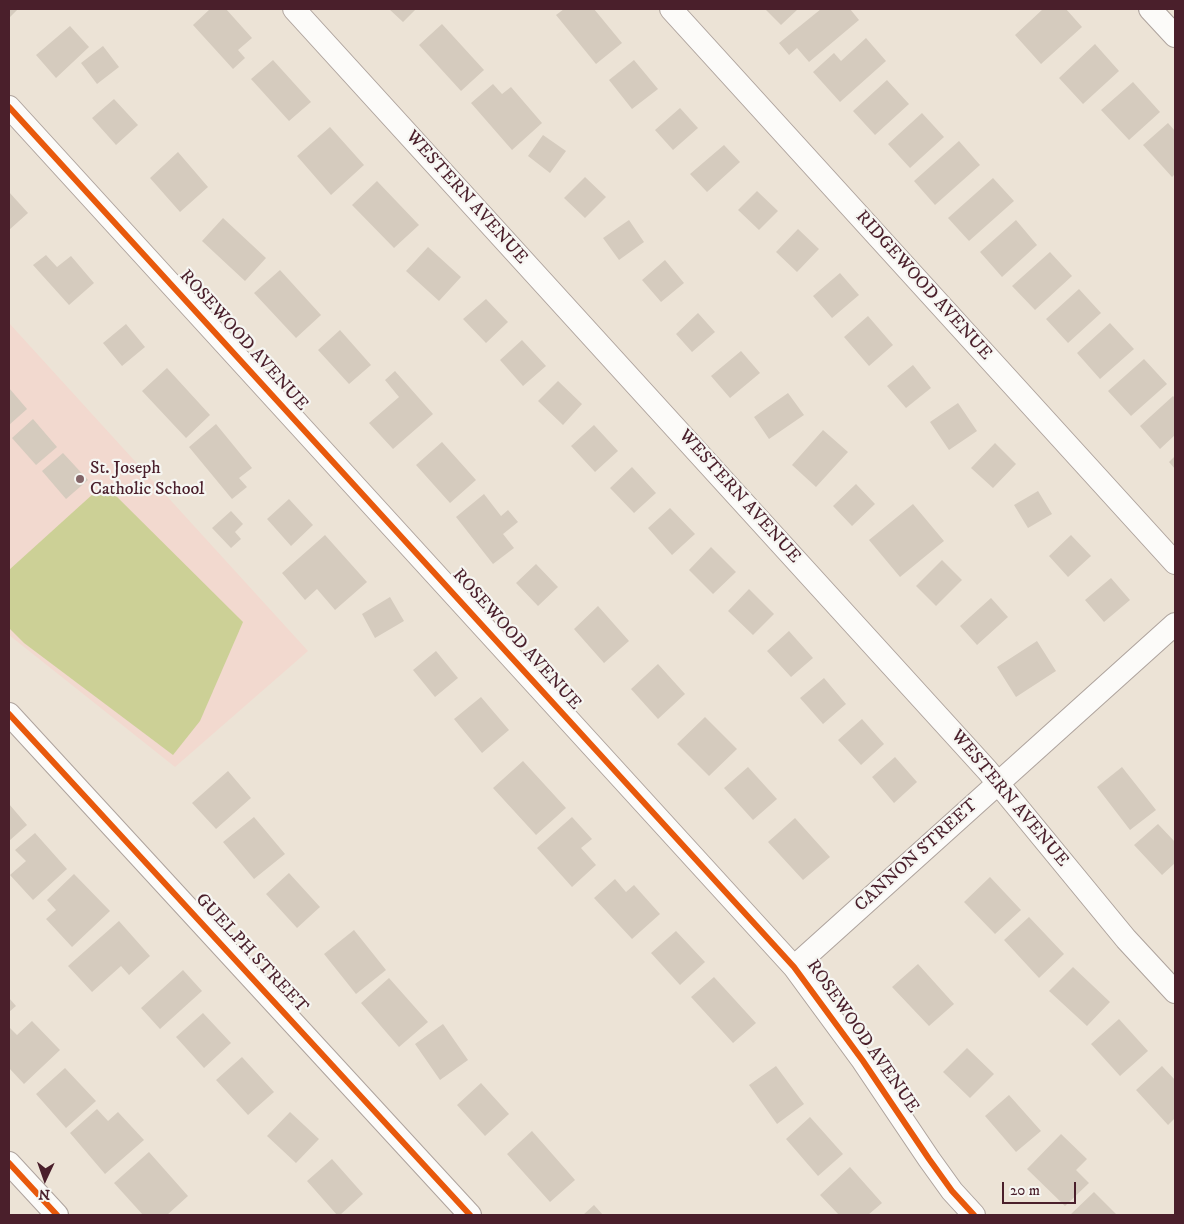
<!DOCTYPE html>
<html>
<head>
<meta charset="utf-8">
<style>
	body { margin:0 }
	#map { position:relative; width:1184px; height:1224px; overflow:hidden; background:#ece3d6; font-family:"IM FELL DW Pica",serif }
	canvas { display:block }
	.frame { position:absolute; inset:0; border:10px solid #4a1f2b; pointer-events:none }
	.north { position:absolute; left:20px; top:1154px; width:50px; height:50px; -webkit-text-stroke:4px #f6f6f2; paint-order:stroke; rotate:183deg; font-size:14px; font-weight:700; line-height:20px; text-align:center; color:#4a1f2b }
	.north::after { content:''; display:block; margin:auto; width:18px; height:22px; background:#4a1f2b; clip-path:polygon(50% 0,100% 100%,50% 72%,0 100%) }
	.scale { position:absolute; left:1002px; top:1182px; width:74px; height:22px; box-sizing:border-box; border:2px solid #4a1f2b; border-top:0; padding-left:6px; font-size:15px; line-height:18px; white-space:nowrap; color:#4a1f2b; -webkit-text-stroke:4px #f6f6f2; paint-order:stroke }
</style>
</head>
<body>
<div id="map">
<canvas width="1184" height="1224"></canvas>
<div class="frame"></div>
<div class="north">N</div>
<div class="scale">20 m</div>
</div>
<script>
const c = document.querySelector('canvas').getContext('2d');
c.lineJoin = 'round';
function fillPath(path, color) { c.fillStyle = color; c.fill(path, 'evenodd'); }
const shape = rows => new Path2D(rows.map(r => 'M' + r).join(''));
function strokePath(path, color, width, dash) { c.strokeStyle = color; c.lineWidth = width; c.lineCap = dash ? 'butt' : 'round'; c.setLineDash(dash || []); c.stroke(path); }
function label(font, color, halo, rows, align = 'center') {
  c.font = font + ' "IM FELL DW Pica",serif'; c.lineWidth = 4.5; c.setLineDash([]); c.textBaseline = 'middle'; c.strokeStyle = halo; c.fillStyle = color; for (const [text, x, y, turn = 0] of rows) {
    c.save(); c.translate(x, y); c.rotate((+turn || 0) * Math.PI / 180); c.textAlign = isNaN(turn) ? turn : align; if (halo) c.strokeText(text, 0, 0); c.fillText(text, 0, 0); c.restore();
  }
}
const built = shape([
	[9,323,308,651,175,767,9,635]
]);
const green = shape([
	[104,484,243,622,200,721,173,755,24,643,9,628,9,570]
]);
const building = shape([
	[9,9,18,9,9,18],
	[210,9,226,9,252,38,238,50,245,58,233,69,193,25],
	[389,9,416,9,403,22],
	[564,9,594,9,622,43,596,64,556,15],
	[765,9,798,9,781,25],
	[821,9,850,9,859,20,809,62,797,48,789,55,779,43],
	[1043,9,1066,9,1082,27,1041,64,1015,35],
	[442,24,484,70,461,91,419,45],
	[70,26,89,47,56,78,36,55],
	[866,38,886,61,840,102,813,72,834,53,841,61],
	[1095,44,1119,71,1083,104,1059,78],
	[103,46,119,67,97,84,81,63],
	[273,60,311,102,289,121,251,79],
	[634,60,658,89,632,109,609,80],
	[887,80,909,104,875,135,853,111],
	[1133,82,1160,112,1129,140,1101,110],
	[493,84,502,94,511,87,542,123,512,150,471,103],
	[114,99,138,125,116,145,92,118],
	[680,108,698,128,673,150,655,130],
	[922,113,944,137,910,168,888,144],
	[1168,123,1175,131,1175,174,1172,177,1143,145],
	[330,127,364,165,331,195,297,156],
	[543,135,566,151,550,173,528,156],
	[959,141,980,165,935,205,914,181],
	[724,145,740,162,707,192,690,174],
	[178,152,208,187,180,212,150,178],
	[585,177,606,197,585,218,564,198],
	[993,178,1014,201,969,241,948,218],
	[377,181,419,225,394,248,352,205],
	[757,191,778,211,759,230,738,210],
	[9,192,28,213,9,230],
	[223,218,266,258,245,281,202,241],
	[629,220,644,242,619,260,603,238],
	[1016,220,1037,245,1002,277,980,252],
	[798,229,819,249,797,272,776,252],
	[428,247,461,277,439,301,406,271],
	[1050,252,1072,276,1035,310,1012,286],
	[46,255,57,267,71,256,94,283,69,305,33,265],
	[665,260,684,283,661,302,642,280],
	[280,270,321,315,296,338,254,293],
	[840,273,859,295,832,318,813,296],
	[1079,289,1101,313,1068,343,1046,319],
	[486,299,508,322,486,343,463,319],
	[698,313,715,332,692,352,676,334],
	[868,316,893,345,869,366,844,337],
	[1110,323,1134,349,1100,379,1077,353],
	[126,324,145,347,122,366,103,343],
	[340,330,371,365,349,384,318,350],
	[522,340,546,366,523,386,500,360],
	[741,351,760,373,730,398,711,376],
	[1144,359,1167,384,1131,416,1108,391],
	[913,365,931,388,906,408,887,386],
	[167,368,210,415,186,438,142,391],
	[395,371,433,414,393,449,369,423,399,397,385,380],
	[558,381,582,404,563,425,538,401],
	[9,388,27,409,9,425],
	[788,393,804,415,769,439,754,417],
	[1173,396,1175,398,1175,435,1160,449,1140,426],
	[958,403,977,431,949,450,930,422],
	[33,419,57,447,36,465,12,438],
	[216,424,252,468,239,478,247,487,232,499,189,447],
	[594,425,618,451,595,472,571,446],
	[823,430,848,452,816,487,792,465],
	[442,442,476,480,450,503,416,465],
	[995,443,1016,464,993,488,971,468],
	[63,453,88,480,66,499,42,471],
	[1175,456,1175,469,1169,462],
	[632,467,656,493,634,513,610,488],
	[856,484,875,504,852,526,833,506],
	[1038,491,1052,514,1028,528,1014,505],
	[484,494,501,516,508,510,518,522,503,534,514,548,493,564,456,517],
	[289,499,313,525,291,546,267,519],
	[913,504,944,541,900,577,869,540],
	[670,508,695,534,672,555,648,528],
	[231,511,243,524,235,532,241,539,231,548,212,528],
	[325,535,367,582,335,610,317,589,305,600,282,573],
	[1071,535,1091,556,1068,577,1049,556],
	[711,547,736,572,713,594,689,570],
	[942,560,962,580,936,606,916,586],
	[536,564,558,587,538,606,516,583],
	[1111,578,1130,600,1104,622,1085,600],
	[749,589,774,614,753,635,728,611],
	[390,597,404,621,375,638,362,614],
	[991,598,1008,617,977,645,960,626],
	[598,606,629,641,604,663,574,629],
	[789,631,813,658,791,677,767,651],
	[1037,641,1056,671,1016,697,997,667],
	[436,651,458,678,435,697,413,670],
	[658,664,685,694,658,719,631,689],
	[824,678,846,704,823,724,800,698],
	[481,697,509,730,482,753,454,719],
	[705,717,737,749,709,776,677,744],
	[862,719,884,744,861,765,838,740],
	[895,757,917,782,894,803,872,777],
	[523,761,566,808,536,835,493,788],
	[748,767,777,799,753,820,724,788],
	[1122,767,1156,810,1130,830,1097,787],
	[228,771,251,798,216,829,192,803],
	[9,804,27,825,9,841],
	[254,817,285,854,254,879,223,842],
	[572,817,592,839,581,848,596,865,572,887,537,848],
	[795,818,830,857,803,880,768,842],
	[1158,824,1175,842,1175,863,1162,875,1134,845],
	[35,833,67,869,33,900,10,875,26,861,15,850],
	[289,873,320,907,297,928,266,894],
	[74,874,110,911,72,947,46,919,56,910,47,900],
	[990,877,1021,910,995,934,964,902],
	[615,879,626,892,634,885,660,914,632,939,594,898],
	[1029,917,1064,954,1039,978,1004,940],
	[119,921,150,956,129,975,121,966,92,992,68,966],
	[354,930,386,970,356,994,324,954],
	[676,931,705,962,680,985,651,953],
	[918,964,954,1004,929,1026,892,987],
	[1073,967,1110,1002,1087,1026,1049,991],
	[183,970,202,991,160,1029,141,1008],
	[714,977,756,1023,733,1043,691,997],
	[389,978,428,1022,399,1047,361,1003],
	[9,998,16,1006,9,1012],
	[203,1013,231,1043,204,1068,176,1037],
	[1119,1019,1148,1051,1120,1076,1091,1044],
	[32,1021,60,1050,24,1084,9,1068,9,1029,10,1028,17,1035],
	[443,1024,468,1060,440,1080,415,1044],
	[967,1048,994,1074,970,1098,943,1072],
	[242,1057,274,1092,248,1115,216,1080],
	[776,1066,804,1104,777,1124,749,1085],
	[1162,1066,1175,1080,1175,1118,1168,1125,1136,1090],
	[65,1068,96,1101,66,1128,36,1094],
	[481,1083,509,1114,485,1136,457,1105],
	[1009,1095,1041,1131,1016,1152,985,1116],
	[97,1109,108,1121,118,1112,144,1140,105,1174,70,1133],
	[290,1112,319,1139,296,1163,267,1136],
	[810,1117,843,1154,818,1176,786,1139],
	[532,1131,575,1180,550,1202,507,1154],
	[1061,1134,1087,1159,1076,1170,1089,1183,1065,1206,1027,1169],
	[149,1152,188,1196,167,1215,143,1215,114,1183],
	[332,1159,363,1194,340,1215,337,1215,307,1181],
	[850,1167,882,1203,868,1215,839,1215,820,1195],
	[1094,1192,1117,1215,1071,1214],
	[594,1205,603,1215,583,1215]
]);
const street = shape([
	[294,9,987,770,1126,939,1175,992],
	[671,9,1175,563],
	[1150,9,1175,36],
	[9,107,794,967,863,1061,929,1159,952,1191,974,1215],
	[9,714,470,1215],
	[794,967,1175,624],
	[9,1163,57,1215]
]);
const cycleway = shape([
	[9,107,794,967,863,1061,929,1159,952,1191,974,1215],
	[9,714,470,1215],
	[9,1163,57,1215]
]);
const markers = [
	[80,479,5,"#836467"]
];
const streetNames = [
	["WESTERN AVENUE",466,198,48],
	["RIDGEWOOD AVENUE",923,286,48],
	["ROSEWOOD AVENUE",243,341,48],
	["WESTERN AVENUE",739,497,48],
	["ROSEWOOD AVENUE",516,640,48],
	["WESTERN AVENUE",1009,799,50],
	["CANNON STREET",917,856,-42],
	["GUELPH STREET",251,954,47],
	["ROSEWOOD AVENUE",862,1037,55]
];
const poiNames = [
	["St. Joseph",90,469],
	["Catholic School",90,490]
];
fillPath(built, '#f2d9cf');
fillPath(green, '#ccd096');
fillPath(building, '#d5cbbe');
strokePath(street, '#aea39d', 24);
strokePath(street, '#fcfbf9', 22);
strokePath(cycleway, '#e8590c', 6);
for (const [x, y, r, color] of markers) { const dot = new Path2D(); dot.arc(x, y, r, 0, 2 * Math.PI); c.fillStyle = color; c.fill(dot); strokePath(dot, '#f6f6f2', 2); }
label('18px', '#4a1f2b', '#f6f6f2', streetNames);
label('18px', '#4a1f2b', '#f6f6f2', poiNames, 'left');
</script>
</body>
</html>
